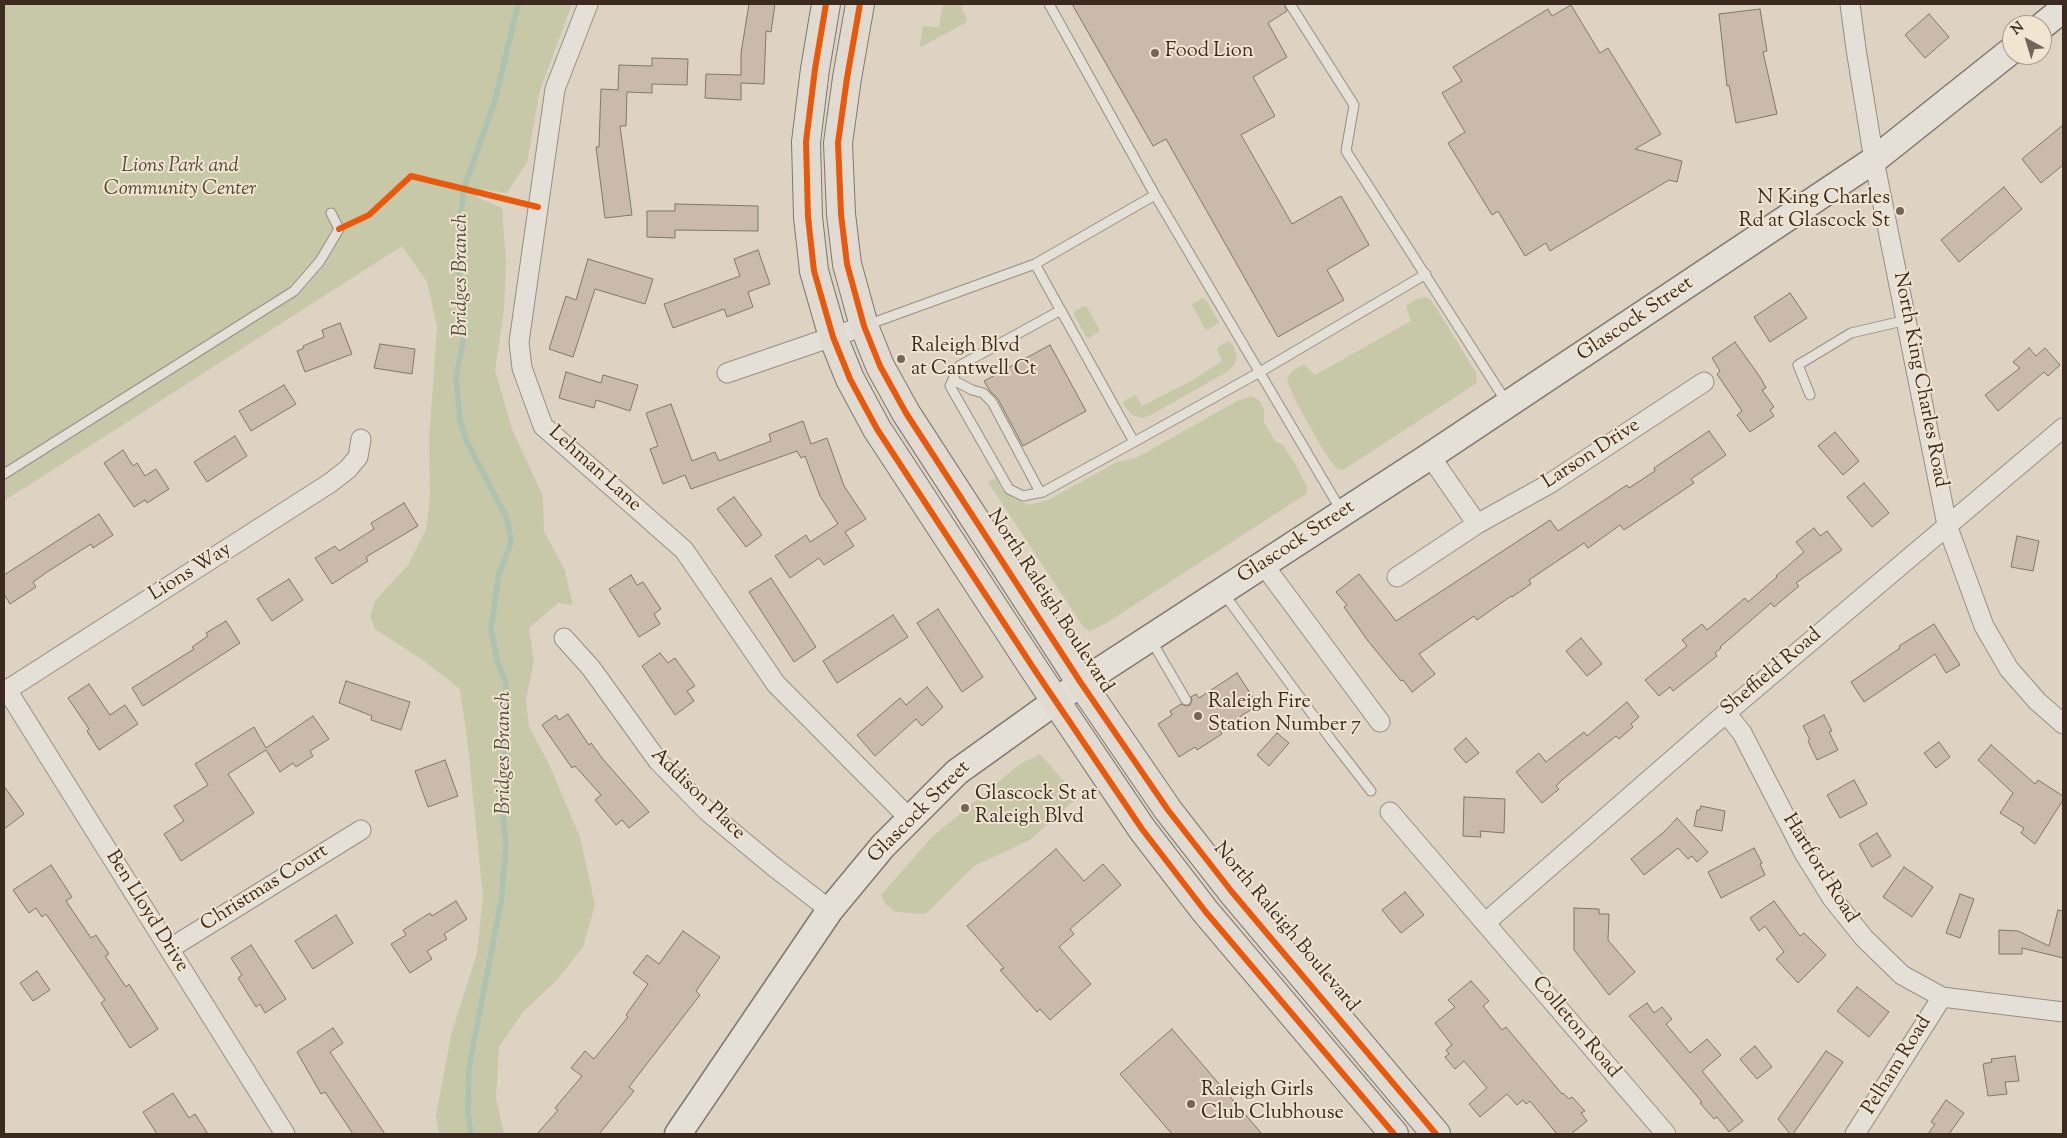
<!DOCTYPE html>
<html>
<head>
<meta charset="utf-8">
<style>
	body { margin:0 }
	#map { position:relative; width:2067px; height:1138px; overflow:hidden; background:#ded3c2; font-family:"Sorts Mill Goudy",serif }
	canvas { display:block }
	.frame { position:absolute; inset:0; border:5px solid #3a2a20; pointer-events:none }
	.north { position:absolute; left:2002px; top:15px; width:50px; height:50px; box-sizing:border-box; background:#f1e4d0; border:1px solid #a89a8a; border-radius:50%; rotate:321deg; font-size:14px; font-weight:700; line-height:20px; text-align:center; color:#3a2a20 }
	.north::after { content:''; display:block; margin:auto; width:18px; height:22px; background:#736559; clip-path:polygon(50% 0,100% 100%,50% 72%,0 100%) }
</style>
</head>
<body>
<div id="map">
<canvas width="2067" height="1138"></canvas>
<div class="frame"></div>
<div class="north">N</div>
</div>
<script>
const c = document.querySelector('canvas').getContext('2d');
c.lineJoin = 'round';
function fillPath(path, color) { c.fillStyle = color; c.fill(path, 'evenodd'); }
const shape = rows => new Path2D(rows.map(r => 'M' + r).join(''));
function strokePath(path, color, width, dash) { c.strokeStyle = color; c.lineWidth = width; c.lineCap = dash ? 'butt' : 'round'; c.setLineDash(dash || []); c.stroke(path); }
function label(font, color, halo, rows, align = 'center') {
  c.font = font + ' "Sorts Mill Goudy",serif'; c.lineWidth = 4; c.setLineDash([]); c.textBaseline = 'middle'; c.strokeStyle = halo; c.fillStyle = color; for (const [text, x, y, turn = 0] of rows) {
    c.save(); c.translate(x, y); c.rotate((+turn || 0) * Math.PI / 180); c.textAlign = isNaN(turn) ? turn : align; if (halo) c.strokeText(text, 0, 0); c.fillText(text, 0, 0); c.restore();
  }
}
const green = shape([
	[4,4,572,4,540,90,527,162,507,193,485,190,476,197,502,208,506,262,504,311,495,370,512,429,543,496,544,531,565,571,573,605,558,603,529,628,534,661,526,700,529,727,548,762,580,837,595,905,583,947,557,980,523,1012,499,1047,496,1098,504,1134,439,1134,436,1116,451,1035,477,953,483,897,468,746,460,689,424,661,375,629,370,616,375,601,408,565,426,529,430,497,429,440,437,327,427,282,402,246,4,501],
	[943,4,966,4,961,7,967,19,965,23,921,47,920,45,923,26,939,27],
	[1425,297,1431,300,1439,312,1476,373,1477,383,1343,470,1336,468,1323,450,1296,402,1287,381,1291,372,1304,364,1315,375,1411,321,1406,306,1414,300],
	[1203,298,1206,300,1219,322,1208,330,1206,330,1192,305,1193,303],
	[1084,306,1087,307,1100,331,1089,338,1087,338,1074,315,1075,311],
	[1228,341,1233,345,1237,357,1234,365,1227,372,1149,416,1142,418,1132,415,1126,408,1123,402,1127,399,1136,395,1142,406,1193,380,1222,361,1217,350,1219,346],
	[1251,396,1259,400,1264,409,1264,422,1275,441,1283,445,1294,462,1307,487,1306,494,1105,624,1090,631,1084,628,988,482,996,478,1002,490,1015,499,1029,505,1048,500,1117,462,1136,458,1237,401],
	[1040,754,1078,797,1030,840,974,866,926,914,896,912,885,904,881,895,932,837,1020,764]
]);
const stream = shape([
	[471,1134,468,1112,469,1067,501,902,506,845,502,804,506,682,497,661,491,628,499,573,510,546,511,539,506,516,467,442,460,421,456,376,465,333,458,267,463,191,495,101,518,4]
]);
const building = shape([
	[749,4,775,4,771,32,766,31,764,84,741,83,741,100,705,98,706,74,741,75,741,53,749,4],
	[1072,4,1284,4,1287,11,1268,23,1287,57,1253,77,1275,116,1241,135,1292,224,1341,196,1369,245,1327,270,1344,300,1278,337,1166,139,1153,146,1072,4],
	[1571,5,1600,53,1608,48,1661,134,1635,149,1682,161,1677,182,1669,180,1550,251,1546,243,1525,256,1498,211,1492,215,1448,143,1465,132,1442,93,1462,81,1453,67,1548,9,1552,16,1571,5],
	[1760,9,1767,51,1763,52,1777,114,1736,123,1729,85,1727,86,1719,14,1760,9],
	[1929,14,1949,37,1925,58,1905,35,1929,14],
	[652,58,688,59,687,85,652,84,652,93,627,92,626,126,620,126,632,215,605,218,596,147,599,147,601,89,618,90,619,65,652,66,652,58],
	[2063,125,2063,165,2041,183,2022,159,2063,125],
	[2004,187,2022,209,1959,262,1941,240,2004,187],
	[675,204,758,206,758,231,675,230,675,238,647,237,647,211,675,211,675,204],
	[758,250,770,284,748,292,753,307,727,317,724,309,673,328,664,304,740,276,734,259,758,250],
	[588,259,653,279,645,304,595,289,573,357,549,349,566,296,576,300,588,259],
	[1790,293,1807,318,1770,342,1754,317,1790,293],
	[340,323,352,354,305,372,297,351,304,348,303,346,324,337,322,330,340,323],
	[1735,342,1760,377,1766,388,1762,390,1774,407,1770,410,1774,416,1750,432,1737,415,1742,411,1717,374,1720,371,1712,358,1735,342],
	[380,344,415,349,412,374,374,368,380,344],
	[1050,345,1086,411,1023,446,998,399,990,391,984,381,1050,345],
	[2029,348,2036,356,2045,348,2060,365,2048,376,2044,372,1998,411,1985,395,2020,368,2013,362,2029,348],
	[566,372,601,383,603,375,638,385,630,411,596,400,594,408,559,398,566,372],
	[284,385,296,404,251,431,239,411,284,385],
	[671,404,692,461,715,452,719,461,771,441,769,434,803,421,811,444,827,438,844,486,866,519,845,532,854,546,824,565,819,558,790,578,775,556,806,535,810,542,838,524,820,496,805,456,801,458,797,451,691,489,685,475,663,484,650,449,658,446,646,413,671,404],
	[1709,431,1726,455,1691,479,1694,483,1624,530,1620,525,1588,548,1584,543,1529,580,1531,584,1512,597,1511,596,1477,620,1474,616,1419,654,1435,674,1412,692,1403,680,1401,681,1368,641,1344,607,1347,605,1336,592,1359,574,1396,621,1550,520,1558,531,1627,485,1629,488,1655,471,1654,468,1709,431],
	[1835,432,1859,461,1843,475,1818,446,1835,432],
	[235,436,247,456,207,482,194,462,235,436],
	[123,450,133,466,137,463,145,476,156,469,169,489,147,503,145,500,134,507,104,463,123,450],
	[1864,483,1889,513,1872,527,1847,497,1864,483],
	[734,497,762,535,746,547,717,509,734,497],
	[404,503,418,526,366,557,368,561,332,584,315,558,335,546,339,551,374,529,371,523,404,503],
	[99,514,113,535,93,548,91,544,47,572,33,582,36,587,10,604,4,594,4,575,99,514],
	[1814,528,1820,536,1827,531,1842,550,1796,583,1799,586,1774,607,1771,603,1720,647,1721,648,1715,653,1717,656,1673,691,1670,687,1659,696,1645,680,1687,646,1682,640,1702,624,1707,630,1745,598,1748,602,1777,577,1776,576,1804,552,1796,542,1814,528],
	[2017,536,2039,541,2033,571,2011,567,2017,536],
	[631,575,637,585,643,582,661,609,654,614,660,624,639,637,609,589,631,575],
	[771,578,816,647,794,662,749,592,771,578],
	[289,579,303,600,272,621,257,599,289,579],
	[938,609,983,677,962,692,917,623,938,609],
	[893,615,908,637,837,683,823,661,893,615],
	[226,621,240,643,143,706,132,688,194,649,192,647,208,636,206,633,226,621],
	[1934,624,1960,665,1946,673,1935,654,1864,702,1851,682,1900,648,1899,646,1934,624],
	[1581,638,1602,664,1587,676,1566,651,1581,638],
	[660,653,668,663,675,658,695,686,687,691,694,701,675,715,642,666,660,653],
	[1237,673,1258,705,1220,730,1222,734,1197,750,1195,747,1179,757,1158,724,1172,715,1170,711,1181,704,1186,706,1190,705,1192,700,1191,697,1196,694,1199,698,1237,673],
	[346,681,410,702,401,730,371,720,372,716,339,703,346,681],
	[89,684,110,715,125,705,138,724,99,750,87,731,89,729,68,698,89,684],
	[927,687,943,707,922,726,916,719,875,756,857,735,900,698,906,705,927,687],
	[1627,702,1639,717,1631,724,1633,727,1619,739,1616,736,1562,780,1556,786,1559,789,1542,803,1516,772,1539,753,1546,762,1584,732,1587,736,1627,702],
	[568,714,589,745,591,743,602,758,649,812,629,828,622,820,616,825,595,800,601,795,575,766,572,768,542,725,556,715,559,720,568,714],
	[1824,715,1832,731,1829,732,1838,750,1817,760,1808,741,1810,740,1803,726,1824,715],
	[313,716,329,739,310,751,313,756,296,767,293,763,280,772,266,750,228,774,254,813,181,861,164,834,184,821,174,806,208,785,195,764,254,727,266,748,313,716],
	[1277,733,1289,743,1269,766,1257,755,1277,733],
	[1466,738,1479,753,1466,763,1454,749,1466,738],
	[1939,742,1950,757,1936,768,1924,753,1939,742],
	[1991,745,2035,784,2038,780,2063,796,2063,800,2035,844,2021,833,2024,828,2000,813,2013,793,1978,760,1991,745],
	[445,760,458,796,428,807,415,771,445,760],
	[1854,780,1867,804,1840,818,1827,795,1854,780],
	[4,786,24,814,4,829,4,786],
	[1464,797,1505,799,1504,833,1480,831,1481,837,1463,836,1464,797],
	[1701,806,1725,811,1722,831,1694,826,1697,810,1700,810,1701,806],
	[1677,818,1708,852,1697,862,1692,856,1688,859,1678,848,1644,875,1631,859,1665,831,1677,818],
	[1877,833,1891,856,1872,867,1859,844,1877,833],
	[1754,848,1762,863,1760,864,1765,875,1721,898,1708,872,1754,848],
	[1056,849,1084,881,1103,864,1121,885,1070,929,1074,934,1059,947,1091,984,1050,1020,1040,1009,1037,1012,1000,970,1004,968,967,926,1056,849],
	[51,865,72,897,66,901,91,938,96,935,109,954,105,956,126,987,129,984,158,1029,130,1048,101,1003,105,1000,46,914,42,917,36,908,29,913,13,890,51,865],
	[1904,867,1933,887,1912,917,1883,897,1904,867],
	[1405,892,1424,915,1401,933,1382,910,1405,892],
	[1960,894,1974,899,1960,938,1946,933,1960,894],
	[456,901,467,919,444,934,447,939,427,951,432,959,410,973,391,944,406,935,403,930,430,913,432,916,456,901],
	[1774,901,1800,936,1804,933,1826,955,1798,983,1776,959,1784,952,1765,926,1759,931,1750,918,1774,901],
	[1574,908,1599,909,1599,914,1609,914,1608,940,1635,972,1609,995,1574,950,1574,908],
	[2058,910,2063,911,2063,958,2022,948,2022,954,1999,954,1999,930,2018,931,2049,946,2058,910],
	[336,915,353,943,313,969,295,941,336,915],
	[683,931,720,957,696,991,700,995,629,1087,634,1091,599,1134,537,1134,558,1110,555,1108,582,1076,571,1068,585,1051,594,1059,628,1017,626,1015,648,984,633,973,647,955,659,964,683,931],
	[251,945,286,999,265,1013,260,1004,256,1007,238,978,242,975,231,958,251,945],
	[37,971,50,990,33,1001,20,983,37,971],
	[1471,981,1489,1001,1483,1006,1502,1030,1506,1027,1562,1094,1563,1093,1569,1099,1572,1097,1585,1111,1581,1113,1587,1121,1571,1134,1557,1134,1530,1101,1526,1104,1523,1100,1517,1105,1507,1094,1480,1117,1469,1104,1487,1088,1464,1061,1455,1069,1445,1057,1449,1054,1446,1050,1452,1045,1435,1023,1455,1007,1448,1000,1471,981],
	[1857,987,1889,1012,1869,1037,1837,1011,1857,987],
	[1647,1003,1654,1013,1662,1007,1672,1019,1666,1024,1690,1053,1707,1039,1721,1055,1702,1071,1743,1121,1729,1132,1717,1117,1714,1119,1700,1103,1702,1102,1629,1016,1647,1003],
	[333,1028,343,1043,330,1052,385,1134,353,1134,325,1092,321,1094,297,1052,333,1028],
	[1172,1029,1262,1134,1172,1134,1120,1074,1172,1029],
	[1755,1046,1772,1067,1757,1079,1740,1059,1755,1046],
	[1826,1051,1843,1062,1793,1134,1790,1134,1778,1119,1826,1051],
	[2015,1056,2019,1081,2005,1082,2007,1094,1988,1096,1983,1064,1992,1062,1991,1059,2015,1056],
	[173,1093,189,1118,195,1114,208,1134,157,1134,143,1112,173,1093],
	[1946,1100,1964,1113,1949,1134,1928,1134,1935,1124,1931,1122,1946,1100]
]);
const lane = shape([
	[1049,4,1155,195],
	[1290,4,1354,105,1346,151,1507,403],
	[1035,264,1134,442,1260,372,1426,274],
	[1061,310,959,366,950,386,1009,489,1023,496,1043,492,1134,442],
	[867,325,1035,264,1155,195,1342,512],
	[953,380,972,390,983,393,992,402,1040,492],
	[1810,395,1798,365,1851,333,1907,320],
	[4,474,294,291,320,261,339,229,331,213],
	[1224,594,1332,741,1371,791],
	[1151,640,1186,700]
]);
const street = shape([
	[588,4,555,89,519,342,522,368,543,426,684,550,776,684,909,818],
	[1850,4,1856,49,1874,160,1947,525,1984,626,2009,669,2037,701,2063,724],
	[727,373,864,326],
	[1430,456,1477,524,1549,484,1704,382],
	[1263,564,1380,722],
	[1397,577,1477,524],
	[564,638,591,668,658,761,708,812,773,866,830,910],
	[7,690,285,1134],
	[4,692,330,483,348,469,358,457,361,439],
	[1726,713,1742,733,1804,853,1832,898,1864,938,1902,975,1942,997,2063,1012],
	[1390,812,1666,1134],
	[1485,923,1726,713,2063,428],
	[169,949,361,830],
	[1855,1134,1942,997]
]);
const secondary = shape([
	[2042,26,2063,9],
	[678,1134,830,910,883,846,957,772,1081,683,1430,456,1874,160,2012,50]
]);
const primary = shape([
	[826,4,815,69,806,142,808,217,814,271,833,337,850,379,877,429,945,533,1036,672,1142,829,1205,911,1394,1134],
	[860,4,847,78,838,143,841,214,847,264,864,326,880,366,906,413,1081,683,1168,810,1232,892,1436,1134]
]);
const cycleway = shape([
	[826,4,815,69,806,142,808,217,814,271,833,337,850,379,877,429,945,533,1036,672,1142,829,1205,911,1394,1134],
	[860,4,847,78,838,143,841,214,847,264,864,326,880,366,906,413,1081,683,1168,810,1232,892,1436,1134],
	[339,229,369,215,411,176,538,207]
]);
const markers = [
	[1155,53,5,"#736559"],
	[1900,211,5,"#736559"],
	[901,359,5,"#736559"],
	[1198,716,5,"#736559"],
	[965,808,5,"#736559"],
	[1191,1104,5,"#736559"]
];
const poiNames = [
	["Food Lion",1165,53],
	["N King Charles",1890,200,"right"],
	["Rd at Glascock St",1890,223,"right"],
	["Raleigh Blvd",911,348],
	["at Cantwell Ct",911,371],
	["Raleigh Fire",1208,704],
	["Station Number 7",1208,727],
	["Glascock St at",975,796],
	["Raleigh Blvd",975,819],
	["Raleigh Girls",1201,1092],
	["Club Clubhouse",1201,1115]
];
const parkNames = [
	["Lions Park and",180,168],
	["Community Center",180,191]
];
const streetNames = [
	["Glascock Street",1636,320,-34],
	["North King Charles Road",1919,380,79],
	["Larson Drive",1592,455,-33],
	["Lehman Lane",594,470,42],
	["Glascock Street",1297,543,-33],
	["Lions Way",191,573,-32],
	["North Raleigh Boulevard",1049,602,57],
	["Sheffield Road",1772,673,-40],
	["Addison Place",697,795,44],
	["Glascock Street",920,813,-45],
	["Hartford Road",1819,869,58],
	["Christmas Court",265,889,-32],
	["Ben Lloyd Drive",146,912,58],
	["North Raleigh Boulevard",1285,928,50],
	["Colleton Road",1575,1028,50],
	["Pelham Road",1898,1066,-58]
];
const waterNames = [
	["Bridges Branch",462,275,-90],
	["Bridges Branch",505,753,-90]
];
fillPath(green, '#c6c8a8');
strokePath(stream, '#aec2b0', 5.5);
fillPath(building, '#c9baab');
strokePath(building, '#7f776d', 1);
strokePath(lane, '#968e83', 11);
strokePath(street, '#968e83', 21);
strokePath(secondary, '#7f776d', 29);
strokePath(primary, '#7f776d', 30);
strokePath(lane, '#e5e0d7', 9);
strokePath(street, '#e5e0d7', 19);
strokePath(secondary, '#e5e0d7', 26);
strokePath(primary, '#e1dad0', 28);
strokePath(cycleway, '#e8590c', 6);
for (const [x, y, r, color] of markers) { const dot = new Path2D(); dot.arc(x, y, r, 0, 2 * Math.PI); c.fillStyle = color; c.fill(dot); strokePath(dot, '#f1e4d0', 2); }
label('20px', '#3a2a20', '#f1e4d0', poiNames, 'left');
label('italic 20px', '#524837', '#f1e4d0', parkNames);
label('20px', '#3a2a20', '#f1e4d0', streetNames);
label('italic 21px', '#524e42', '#f1e4d0', waterNames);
</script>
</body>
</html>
